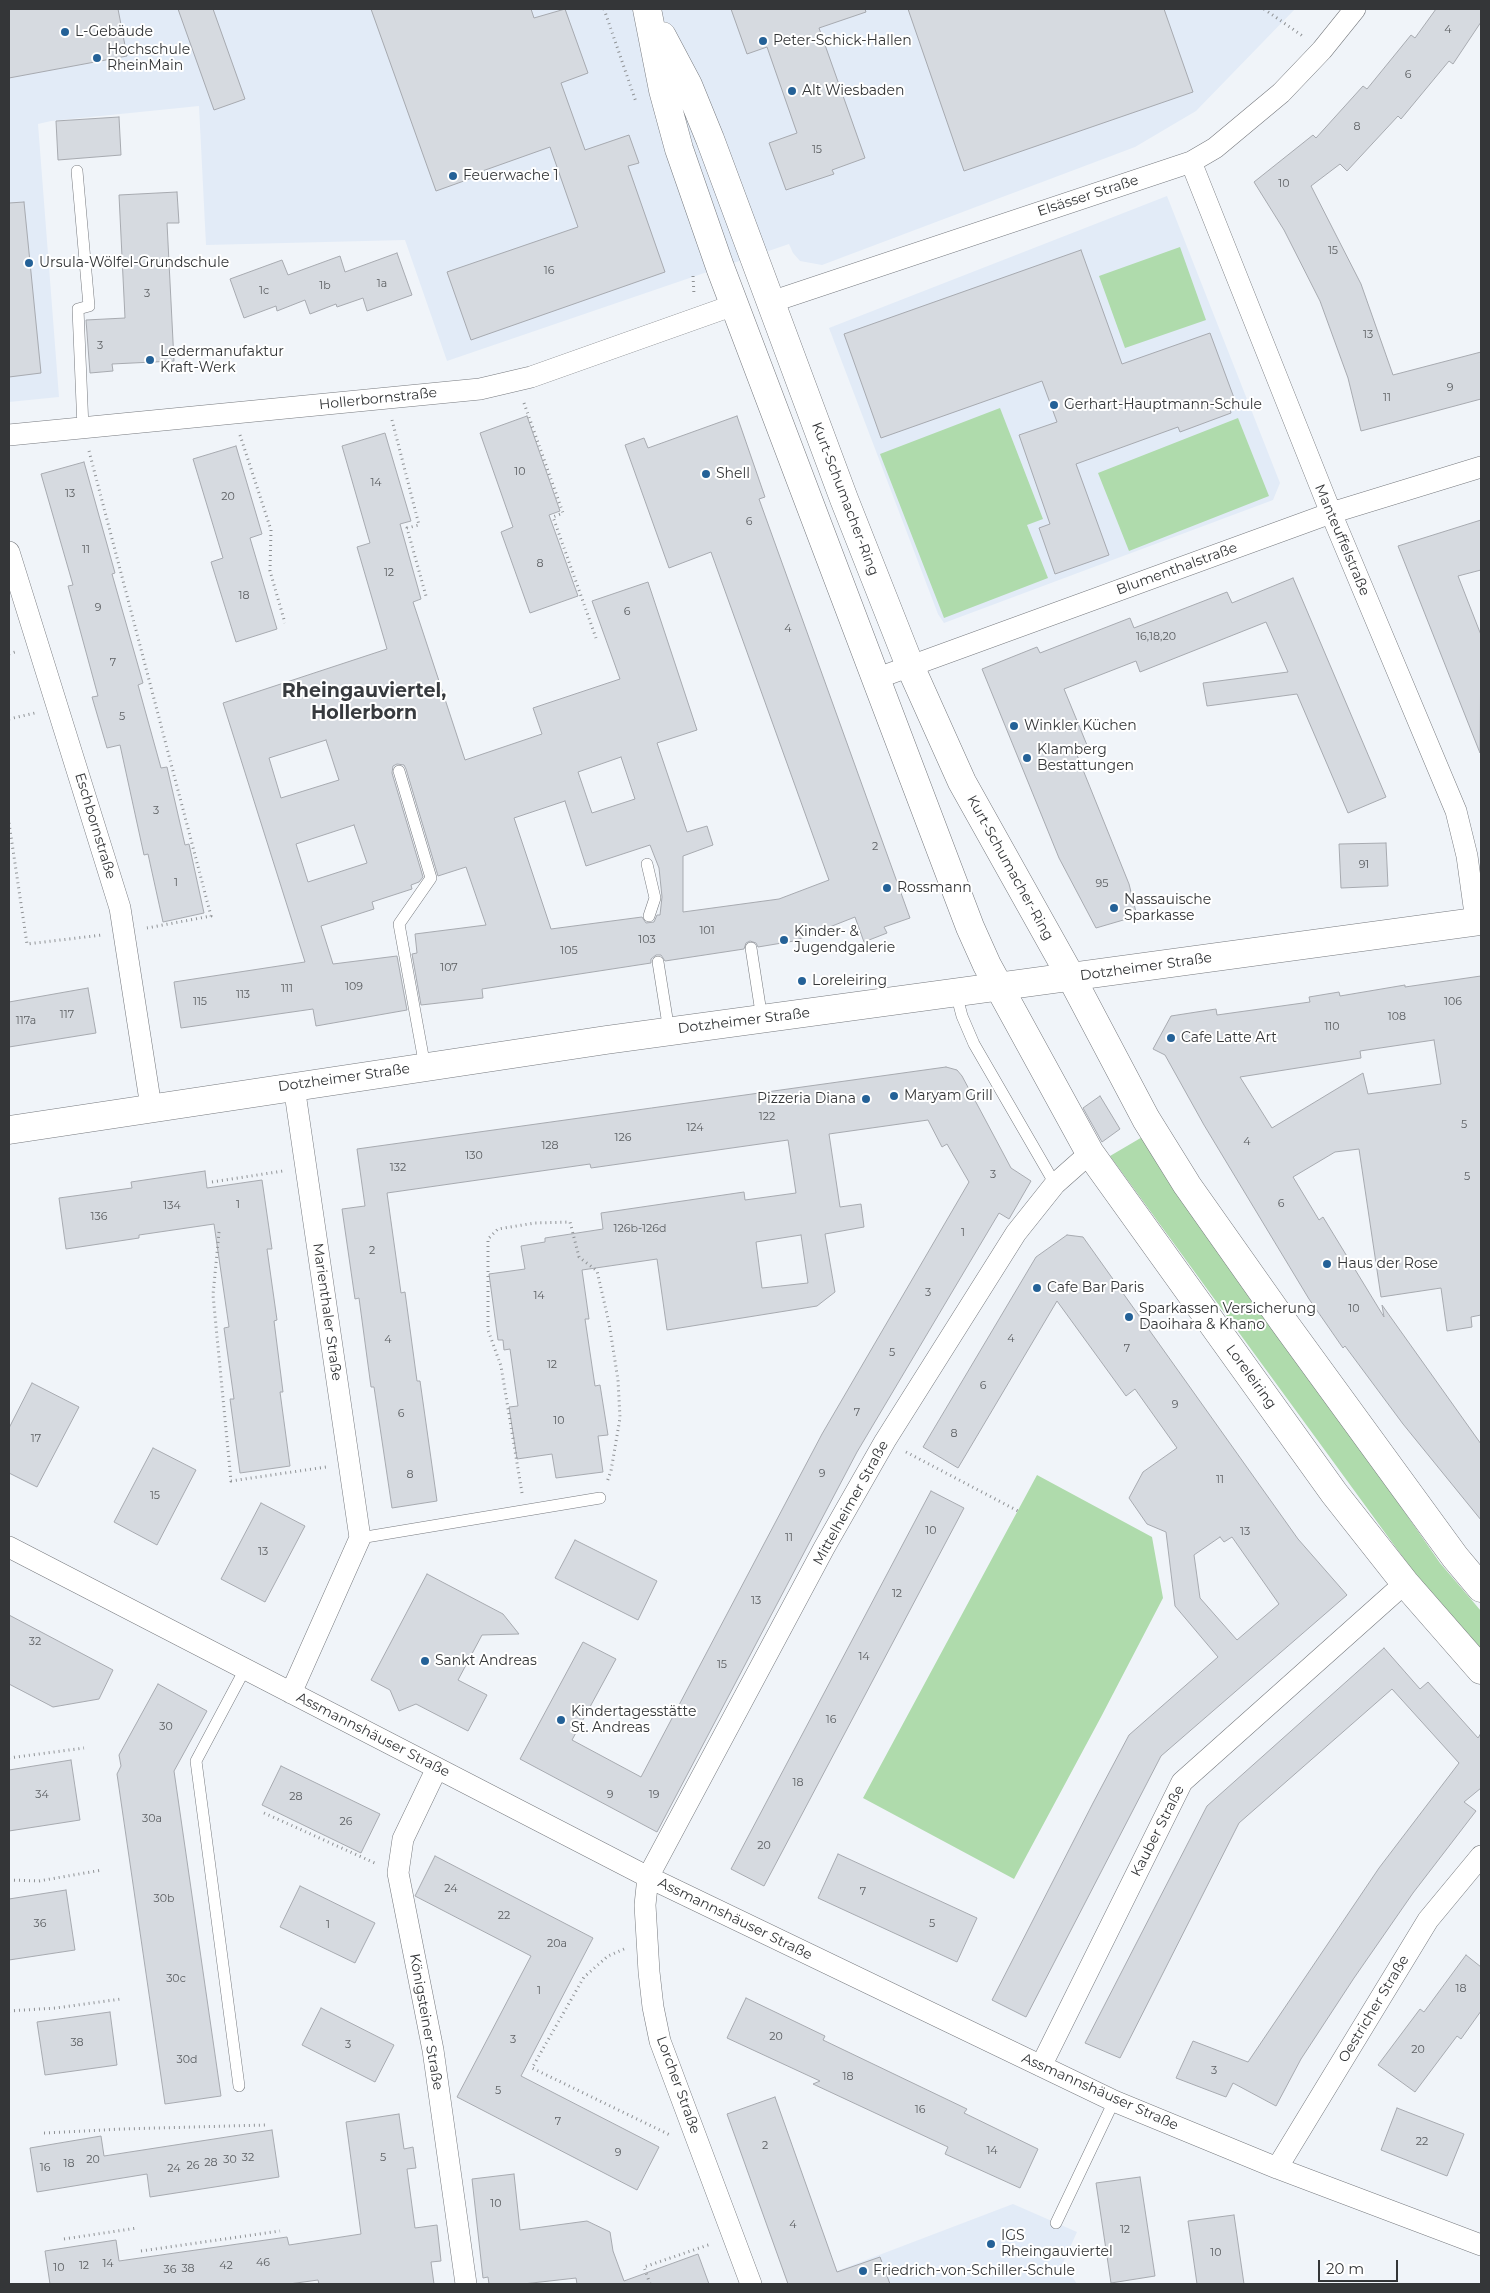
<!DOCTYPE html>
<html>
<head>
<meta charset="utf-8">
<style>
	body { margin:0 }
	#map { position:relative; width:1490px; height:2293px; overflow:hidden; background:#f0f4f9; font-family:Montserrat,sans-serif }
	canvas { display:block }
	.frame { position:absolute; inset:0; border:10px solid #343638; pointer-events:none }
	.scale { position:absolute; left:1318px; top:2260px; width:80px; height:22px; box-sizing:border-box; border:2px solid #343638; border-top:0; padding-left:6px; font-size:15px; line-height:18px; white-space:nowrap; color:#343638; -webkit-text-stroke:4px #fff; paint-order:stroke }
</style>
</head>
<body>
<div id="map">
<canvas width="1490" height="2293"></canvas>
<div class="frame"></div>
<div class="scale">20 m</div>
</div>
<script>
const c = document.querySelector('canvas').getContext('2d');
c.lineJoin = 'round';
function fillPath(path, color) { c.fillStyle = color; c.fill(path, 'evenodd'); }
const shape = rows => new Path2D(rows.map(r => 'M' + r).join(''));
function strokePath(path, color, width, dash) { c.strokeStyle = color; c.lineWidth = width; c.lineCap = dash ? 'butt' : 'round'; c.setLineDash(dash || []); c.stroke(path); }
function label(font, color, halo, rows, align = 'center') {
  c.font = font + ' Montserrat,sans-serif'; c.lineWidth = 4; c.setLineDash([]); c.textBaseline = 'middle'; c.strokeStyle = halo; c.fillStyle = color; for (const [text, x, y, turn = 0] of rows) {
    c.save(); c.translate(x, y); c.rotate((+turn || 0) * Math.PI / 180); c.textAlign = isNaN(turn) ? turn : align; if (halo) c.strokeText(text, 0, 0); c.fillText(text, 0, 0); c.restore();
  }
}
const built = shape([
	[9,9,1295,9,1196,111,1135,147,822,265,800,261,793,253,789,244,447,361,405,240,206,245,199,106,51,121,38,124,59,397,9,402],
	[1167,196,1280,483,1273,500,944,623,938,614,829,328],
	[1013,2204,1077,2232,1063,2263,1077,2284,803,2284]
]);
const green = shape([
	[1180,247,1206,320,1125,348,1099,276],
	[1000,408,1043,519,1027,525,1048,578,944,618,880,454],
	[1238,418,1269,496,1129,551,1098,473],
	[1144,1136,1440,1563,1481,1611,1481,1649,1413,1571,1110,1156],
	[1037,1475,1152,1537,1163,1598,1101,1717,1014,1879,863,1798]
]);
const building = shape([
	[9,9,118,9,127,56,9,78,9,9],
	[178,9,213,9,245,99,214,110,178,9],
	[371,9,531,9,534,18,565,9,588,73,561,83,585,150,629,135,639,163,628,166,665,272,471,340,447,272,578,227,550,147,474,174,475,177,436,191,371,9],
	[731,9,865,9,866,12,819,28,865,158,832,170,834,174,786,190,769,143,797,133,767,47,747,54,731,9],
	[908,9,1164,9,1193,92,964,171,908,9],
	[1436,9,1481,9,1481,22,1453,64,1449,61,1401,119,1398,116,1347,171,1340,164,1311,186,1361,284,1393,375,1481,352,1481,399,1361,431,1348,378,1320,301,1284,230,1254,182,1313,135,1316,138,1363,86,1367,89,1411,35,1415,38,1436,9],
	[119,117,121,155,58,160,56,121,119,117],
	[177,192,179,223,167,223,174,361,112,364,113,371,90,373,86,320,125,318,119,195,177,192],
	[24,202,41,373,9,377,9,203,24,202],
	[1081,250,1122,364,1210,333,1237,406,1230,409,1231,413,1180,432,1178,427,1076,464,1109,555,1055,574,1039,528,1050,524,1019,435,1057,422,1042,381,881,438,844,334,1081,250],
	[397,253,412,295,367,311,363,298,337,307,336,304,310,314,305,300,277,311,276,306,244,318,230,279,282,260,288,275,340,256,345,272,397,253],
	[527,416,560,511,549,515,578,596,530,613,501,532,513,527,480,433,527,416],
	[737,416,765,497,759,499,910,918,884,927,887,933,864,942,855,917,794,941,758,947,756,943,750,941,746,943,744,949,665,961,661,955,656,955,651,959,651,963,482,989,483,998,421,1005,412,954,417,953,415,934,486,925,466,867,438,876,406,769,404,765,397,764,393,766,392,773,423,877,419,882,411,885,412,889,372,902,374,909,321,926,333,964,397,956,407,1010,316,1026,313,1009,181,1028,174,982,305,962,223,703,387,649,357,547,370,543,342,446,385,433,411,521,400,524,421,599,413,602,465,760,542,734,533,708,620,679,592,601,648,582,697,730,657,743,687,832,707,826,713,845,683,856,683,912,779,899,829,880,711,552,669,568,625,445,644,438,648,448,737,416],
	[326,740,339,780,281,798,269,758,326,740],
	[621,757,635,799,592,813,578,772,621,757],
	[565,801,586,866,650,845,659,868,662,897,660,915,657,915,654,922,646,923,642,917,551,929,514,818,565,801],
	[354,825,367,863,308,882,296,844,354,825],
	[236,446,262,534,250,538,277,629,236,642,211,562,223,558,193,459,236,446],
	[84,462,115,573,112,574,143,683,138,685,161,768,167,767,185,845,189,844,204,913,163,922,148,854,144,855,120,745,107,748,92,697,98,696,68,586,73,585,41,474,84,462],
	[1481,520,1481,570,1458,576,1481,635,1480,753,1398,546,1481,520],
	[1293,578,1386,797,1348,813,1297,694,1207,706,1203,683,1288,672,1266,622,1140,672,1136,661,1064,689,1089,750,1077,755,1129,884,1137,916,1096,928,1059,858,982,669,1037,647,1040,653,1130,618,1134,628,1227,592,1232,603,1293,578],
	[1386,843,1388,886,1341,888,1339,844,1386,843],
	[1481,976,1481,1315,1471,1317,1472,1327,1447,1331,1441,1288,1381,1297,1359,1149,1335,1152,1293,1177,1319,1220,1323,1217,1384,1317,1382,1305,1481,1444,1481,1520,1403,1424,1345,1346,1343,1348,1309,1299,1204,1125,1165,1055,1153,1049,1171,1016,1216,1009,1217,1015,1310,1002,1309,997,1339,992,1340,996,1405,985,1405,987,1481,976],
	[1434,1040,1441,1084,1368,1094,1363,1073,1272,1128,1240,1077,1361,1058,1360,1051,1434,1040],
	[88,988,96,1033,9,1047,9,1002,88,988],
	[946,1067,957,1070,962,1076,1011,1168,1031,1181,1009,1219,999,1213,857,1452,657,1832,520,1759,583,1642,616,1659,572,1740,641,1777,822,1434,969,1182,947,1144,942,1147,928,1120,829,1134,840,1207,861,1204,864,1227,825,1234,835,1292,817,1306,667,1330,657,1259,582,1270,589,1319,585,1319,595,1386,600,1385,608,1435,598,1436,603,1472,556,1478,552,1454,517,1459,509,1407,518,1406,510,1349,504,1350,503,1340,498,1340,489,1274,525,1269,521,1246,545,1242,545,1238,603,1229,601,1213,744,1192,745,1200,796,1193,788,1140,591,1168,590,1164,387,1193,401,1293,405,1292,417,1381,420,1381,437,1501,392,1508,374,1387,371,1387,359,1298,355,1299,342,1209,365,1206,357,1149,946,1067],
	[801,1235,808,1283,762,1288,756,1242,801,1235],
	[1100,1096,1120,1129,1102,1142,1083,1108,1100,1096],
	[205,1171,207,1188,262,1180,272,1249,267,1249,277,1320,274,1321,283,1392,280,1392,290,1466,240,1473,230,1399,234,1399,224,1328,229,1327,214,1224,139,1235,139,1238,66,1249,59,1198,132,1188,131,1182,205,1171],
	[1067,1235,1083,1237,1298,1539,1347,1595,1161,1756,1026,2017,992,2000,1093,1803,1129,1735,1218,1657,1175,1606,1166,1532,1147,1524,1129,1498,1143,1472,1177,1448,1135,1389,1126,1396,1057,1301,958,1468,923,1447,1036,1257,1067,1235],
	[1220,1537,1224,1542,1232,1537,1279,1604,1237,1640,1200,1598,1194,1555,1220,1537],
	[32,1383,79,1407,37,1487,9,1473,9,1428,32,1383],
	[153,1448,196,1470,157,1545,114,1522,153,1448],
	[931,1491,964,1508,764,1886,731,1869,931,1491],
	[261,1503,305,1526,265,1602,221,1579,261,1503],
	[575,1540,657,1581,638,1620,555,1578,575,1540],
	[427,1574,503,1614,519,1634,482,1635,458,1680,487,1695,468,1731,416,1704,399,1711,390,1690,371,1680,427,1574],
	[9,1615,113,1670,99,1699,53,1707,9,1684,9,1615],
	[1384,1648,1420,1689,1428,1682,1478,1738,1481,1733,1481,1788,1464,1802,1476,1811,1413,1893,1354,1978,1301,2059,1276,2106,1233,2083,1226,2097,1176,2078,1193,2041,1248,2062,1379,1868,1459,1763,1392,1689,1239,1823,1120,2058,1085,2043,1207,1806,1384,1648],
	[158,1684,207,1711,174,1771,221,2096,165,2104,117,1774,121,1766,119,1755,158,1684],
	[71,1760,80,1820,9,1831,9,1770,71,1760],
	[281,1766,380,1814,361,1853,262,1805,281,1766],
	[838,1854,977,1918,957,1962,818,1898,838,1854],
	[435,1856,593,1938,521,2076,659,2147,637,2190,457,2097,531,1956,415,1896,435,1856],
	[300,1886,375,1923,355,1963,280,1927,300,1886],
	[66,1890,75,1950,9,1960,9,1899,66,1890],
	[1466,1955,1481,1967,1481,2011,1461,2039,1457,2036,1415,2092,1378,2065,1420,2009,1424,2012,1466,1955],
	[746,1998,825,2036,823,2040,967,2109,964,2113,1038,2149,1020,2188,945,2154,948,2147,813,2084,820,2081,727,2038,746,1998],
	[321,2008,394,2045,375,2082,302,2045,321,2008],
	[110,2012,117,2065,45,2075,37,2022,110,2012],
	[775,2097,837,2272,880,2257,890,2284,788,2284,727,2114,775,2097],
	[1397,2108,1464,2134,1447,2176,1381,2150,1397,2108],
	[399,2114,404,2149,413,2147,416,2168,407,2169,415,2228,437,2225,441,2261,431,2262,434,2284,319,2284,318,2280,289,2284,50,2284,45,2251,116,2240,119,2261,287,2237,289,2245,361,2234,346,2122,399,2114],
	[272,2130,279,2177,150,2197,147,2174,37,2192,30,2148,101,2136,104,2156,272,2130],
	[514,2174,520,2230,587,2221,610,2232,613,2251,624,2281,698,2254,709,2284,577,2284,576,2278,523,2284,489,2284,488,2277,483,2278,472,2179,514,2174],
	[1140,2177,1155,2276,1111,2283,1096,2183,1140,2177],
	[1234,2215,1244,2284,1197,2284,1188,2221,1234,2215]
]);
const path = shape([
	[604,9,636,102],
	[1264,9,1304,37],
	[693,276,694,295],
	[524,403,563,513,553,517,596,638],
	[392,420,419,525,407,528,426,596],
	[240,435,271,530,270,571,285,623],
	[89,451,211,916,147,928],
	[9,654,15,652],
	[9,719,35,713],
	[9,823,27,944,102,935],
	[212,1182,283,1171],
	[219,1232,213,1295,231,1481,326,1467],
	[906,1452,1018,1511],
	[522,1493,501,1366,488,1330,488,1239,498,1229,535,1223,570,1222,579,1257,597,1271,609,1323,618,1380,620,1418,611,1471,607,1482],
	[9,1758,84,1748],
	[264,1813,377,1864],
	[9,1880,39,1881,102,1870],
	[624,1949,608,1956,584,1977,532,2068,670,2135],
	[9,2011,56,2008,121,1999],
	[44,2133,122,2129,265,2125],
	[64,2239,137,2228],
	[141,2251,280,2231],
	[650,2284,644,2267,711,2244]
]);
const service = shape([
	[77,171,89,306,78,309,83,428],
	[399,771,431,878,399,924,425,1067],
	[647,864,655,898,649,916],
	[751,948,762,1019],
	[658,962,669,1031],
	[956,993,962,1016,974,1044,1055,1184],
	[360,1538,600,1498],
	[239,2086,196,1761,245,1669],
	[1056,2223,1114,2101]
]);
const minor = shape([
	[1191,162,1331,513,1456,811,1467,856,1476,921],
	[771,302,1191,162,1215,148,1281,93,1322,50,1355,9],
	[9,435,480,389,531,377,734,305],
	[9,552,120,908,151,1107],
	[875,679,1331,513,1481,467],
	[9,1547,648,1877,1114,2101,1277,2168,1481,2245],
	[291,1693,360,1538,294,1086],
	[437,1768,403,1839,398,1873,433,2050,466,2284],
	[1041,2066,1182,1782,1405,1583],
	[1277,2168,1428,1920,1481,1856],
	[751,2284,660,2041,653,2007,649,1972,645,1905,648,1877,824,1548,885,1441,1016,1233,1055,1184,1090,1153]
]);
const secondary = shape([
	[9,1130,606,1040,1481,921]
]);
const primary = shape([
	[647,9,663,90,679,149,720,267,970,927,987,965,1090,1153,1334,1493,1405,1583,1481,1670],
	[662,36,688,85,710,139,844,499,910,666,962,782,1071,977,1146,1119,1187,1185,1283,1321,1455,1557,1481,1588]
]);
const markers = [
	[65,32,5,"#246197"],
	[763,41,5,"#246197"],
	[97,58,5,"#246197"],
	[792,91,5,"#246197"],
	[453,176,5,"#246197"],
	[29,263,5,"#246197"],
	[150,360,5,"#246197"],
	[1054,405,5,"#246197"],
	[706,474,5,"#246197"],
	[1014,726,5,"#246197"],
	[1027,758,5,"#246197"],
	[887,888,5,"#246197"],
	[1114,908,5,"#246197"],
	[784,940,5,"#246197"],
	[802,981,5,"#246197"],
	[1171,1038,5,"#246197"],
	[894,1096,5,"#246197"],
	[866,1099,5,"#246197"],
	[1327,1264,5,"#246197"],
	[1037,1288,5,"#246197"],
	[1129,1317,5,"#246197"],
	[425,1661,5,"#246197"],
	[561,1720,5,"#246197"],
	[991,2244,5,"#246197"],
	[863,2271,5,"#246197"]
];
const numberNames = [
	["4",1448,30],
	["6",1408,75],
	["8",1357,127],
	["15",817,150],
	["10",1284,184],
	["15",1333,251],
	["16",549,271],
	["1a",382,284],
	["1b",325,286],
	["1c",264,291],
	["3",147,294],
	["13",1368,335],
	["3",100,346],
	["9",1450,388],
	["11",1387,398],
	["10",520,472],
	["14",376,483],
	["13",70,494],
	["20",228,497],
	["6",749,522],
	["11",86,550],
	["8",540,564],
	["12",389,573],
	["18",244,596],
	["9",98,608],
	["6",627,612],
	["4",788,629],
	["16,18,20",1156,637],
	["7",113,663],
	["5",122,717],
	["3",156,811],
	["2",875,847],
	["91",1364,865],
	["1",176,883],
	["95",1102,884],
	["101",707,931],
	["103",647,940],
	["105",569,951],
	["107",449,968],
	["109",354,987],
	["111",287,989],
	["113",243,995],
	["115",200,1002],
	["106",1453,1002],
	["117",67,1015],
	["108",1397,1017],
	["117a",26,1021],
	["110",1332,1027],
	["122",767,1117],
	["5",1464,1125],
	["124",695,1128],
	["126",623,1138],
	["4",1247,1142],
	["128",550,1146],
	["130",474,1156],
	["132",398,1168],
	["3",993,1175],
	["5",1467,1177],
	["6",1281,1204],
	["1",238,1205],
	["134",172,1206],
	["136",99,1217],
	["126b-126d",640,1229],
	["1",963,1233],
	["2",372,1251],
	["3",928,1293],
	["14",539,1296],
	["10",1354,1309],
	["4",1011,1339],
	["4",388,1340],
	["7",1127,1349],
	["5",892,1353],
	["12",552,1365],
	["6",983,1386],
	["9",1175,1405],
	["7",857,1413],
	["6",401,1414],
	["10",559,1421],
	["8",954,1434],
	["17",36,1439],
	["9",822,1474],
	["8",410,1475],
	["11",1220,1480],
	["15",155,1496],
	["10",931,1531],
	["13",1245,1532],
	["11",789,1538],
	["13",263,1552],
	["12",897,1594],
	["13",756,1601],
	["32",35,1642],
	["14",864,1657],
	["15",722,1665],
	["16",831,1720],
	["30",166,1727],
	["18",798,1783],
	["34",42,1795],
	["9",610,1795],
	["19",654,1795],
	["28",296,1797],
	["30a",152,1819],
	["26",346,1822],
	["20",764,1846],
	["24",451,1889],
	["7",863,1892],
	["30b",164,1899],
	["22",504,1916],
	["36",40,1924],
	["5",932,1924],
	["1",328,1925],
	["20a",557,1944],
	["30c",176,1979],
	["18",1461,1989],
	["1",539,1991],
	["20",776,2037],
	["3",513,2040],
	["38",77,2043],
	["3",348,2045],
	["20",1418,2050],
	["30d",187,2060],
	["3",1214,2071],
	["18",848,2077],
	["5",498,2091],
	["16",920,2110],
	["7",558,2122],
	["22",1422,2142],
	["2",765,2146],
	["14",992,2151],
	["9",618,2153],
	["32",248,2158],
	["5",383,2158],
	["20",93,2160],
	["30",230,2160],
	["28",211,2163],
	["18",69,2164],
	["26",193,2166],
	["16",45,2168],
	["24",174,2169],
	["10",496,2204],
	["4",793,2225],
	["12",1125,2230],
	["10",1216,2253],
	["46",263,2263],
	["14",108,2264],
	["12",84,2266],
	["42",226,2266],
	["10",59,2268],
	["38",188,2269],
	["36",170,2270]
];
const poiNames = [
	["L-Gebäude",75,32],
	["Peter-Schick-Hallen",773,41],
	["Hochschule",107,50],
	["RheinMain",107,66],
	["Alt Wiesbaden",802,91],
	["Feuerwache 1",463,176],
	["Ursula-Wölfel-Grundschule",39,263],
	["Ledermanufaktur",160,352],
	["Kraft-Werk",160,368],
	["Gerhart-Hauptmann-Schule",1064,405],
	["Shell",716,474],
	["Winkler Küchen",1024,726],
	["Klamberg",1037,750],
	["Bestattungen",1037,766],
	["Rossmann",897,888],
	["Nassauische",1124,900],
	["Sparkasse",1124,916],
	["Kinder- &",794,932],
	["Jugendgalerie",794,948],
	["Loreleiring",812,981],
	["Cafe Latte Art",1181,1038],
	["Maryam Grill",904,1096],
	["Pizzeria Diana",856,1099,"right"],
	["Haus der Rose",1337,1264],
	["Cafe Bar Paris",1047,1288],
	["Sparkassen Versicherung",1139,1309],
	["Daoihara & Khano",1139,1325],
	["Sankt Andreas",435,1661],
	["Kindertagesstätte",571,1712],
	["St. Andreas",571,1728],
	["IGS",1001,2236],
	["Rheingauviertel",1001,2252],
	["Friedrich-von-Schiller-Schule",873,2271]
];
const streetNames = [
	["Elsässer Straße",1088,196,-18],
	["Hollerbornstraße",378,399,-6],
	["Kurt-Schumacher-Ring",845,499,69],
	["Manteuffelstraße",1342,540,67],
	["Blumenthalstraße",1177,569,-20],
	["Eschbornstraße",95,826,73],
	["Kurt-Schumacher-Ring",1010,868,61],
	["Dotzheimer Straße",1146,967,-8],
	["Dotzheimer Straße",744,1021,-7],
	["Dotzheimer Straße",344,1078,-8],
	["Marienthaler Straße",327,1312,82],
	["Loreleiring",1251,1377,54],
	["Mittelheimer Straße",851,1503,-61],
	["Assmannshäuser Straße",373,1735,27],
	["Kauber Straße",1158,1831,-63],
	["Assmannshäuser Straße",735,1919,26],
	["Oestricher Straße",1374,2009,-59],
	["Königsteiner Straße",426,2022,80],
	["Lorcher Straße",678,2085,70],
	["Assmannshäuser Straße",1100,2092,24]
];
const districtNames = [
	["Rheingauviertel,",364,691],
	["Hollerborn",364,713]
];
fillPath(built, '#e2ebf7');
fillPath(green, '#afdbac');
fillPath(building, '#d6dae0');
strokePath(building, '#a7aab0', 1);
strokePath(service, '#777a7f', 12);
strokePath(minor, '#777a7f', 22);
strokePath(secondary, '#777a7f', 29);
strokePath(primary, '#777a7f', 29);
strokePath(path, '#8f9295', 3, [1, 4]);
strokePath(service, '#fff', 11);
strokePath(minor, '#fff', 21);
strokePath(secondary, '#fff', 28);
strokePath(primary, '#fff', 28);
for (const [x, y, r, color] of markers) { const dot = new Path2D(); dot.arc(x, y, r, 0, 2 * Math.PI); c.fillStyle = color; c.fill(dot); strokePath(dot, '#fff', 2); }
label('11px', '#5c5f62', null, numberNames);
label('14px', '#343638', '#fff', poiNames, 'left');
label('14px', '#343638', '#fff', streetNames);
label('bold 19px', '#373a3e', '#fff', districtNames);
</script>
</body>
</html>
